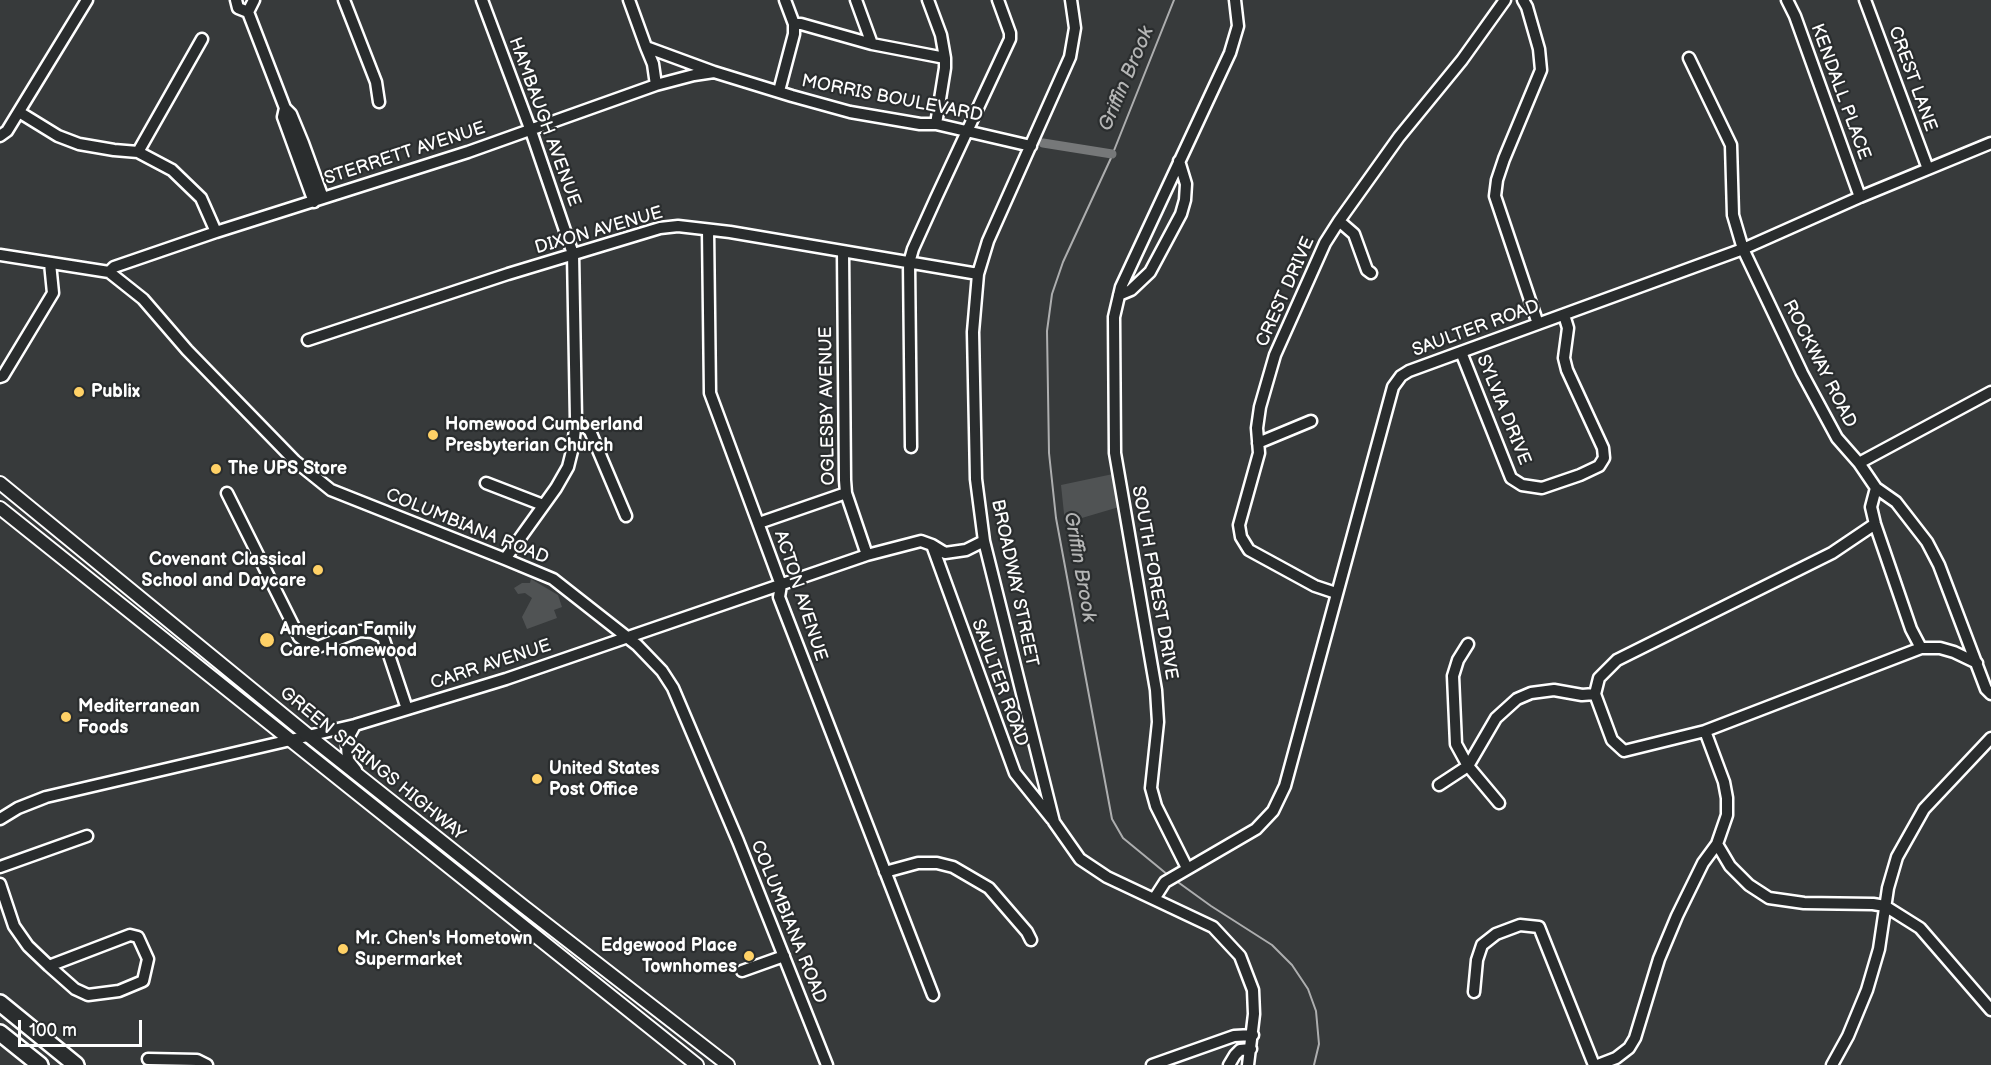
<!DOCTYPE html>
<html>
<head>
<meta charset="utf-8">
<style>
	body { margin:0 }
	#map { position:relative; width:1991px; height:1065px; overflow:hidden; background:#373a3b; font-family:"Balsamiq Sans",sans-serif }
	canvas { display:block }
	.scale { position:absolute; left:18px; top:1020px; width:124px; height:27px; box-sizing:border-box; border:3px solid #fff; border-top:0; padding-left:8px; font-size:18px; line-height:21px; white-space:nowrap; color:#fff; -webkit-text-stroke:4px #2a2d2e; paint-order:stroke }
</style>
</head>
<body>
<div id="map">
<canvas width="1991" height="1065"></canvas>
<div class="scale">100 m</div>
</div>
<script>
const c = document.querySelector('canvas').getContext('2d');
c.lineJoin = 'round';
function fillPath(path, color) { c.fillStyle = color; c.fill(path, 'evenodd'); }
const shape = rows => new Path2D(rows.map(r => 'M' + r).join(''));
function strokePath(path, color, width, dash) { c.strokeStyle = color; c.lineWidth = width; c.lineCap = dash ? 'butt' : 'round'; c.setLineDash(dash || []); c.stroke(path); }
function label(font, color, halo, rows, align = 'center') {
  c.font = font + ' "Balsamiq Sans",sans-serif'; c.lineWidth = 4.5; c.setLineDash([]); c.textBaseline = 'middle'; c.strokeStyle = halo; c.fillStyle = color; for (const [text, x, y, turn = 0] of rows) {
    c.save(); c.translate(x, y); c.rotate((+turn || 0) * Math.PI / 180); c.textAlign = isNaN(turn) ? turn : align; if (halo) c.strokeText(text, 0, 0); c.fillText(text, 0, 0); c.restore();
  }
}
const green = shape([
	[1113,474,1119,507,1065,523,1061,485],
	[531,579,558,595,562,607,554,610,557,618,527,629,522,617,532,598,525,593,518,594,514,588,522,583,530,583]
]);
const stream = shape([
	[1168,875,1123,838,1112,819,1056,518,1049,453,1047,331,1052,294,1063,262,1111,158,1174,0],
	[1175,880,1211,906,1272,945,1292,965,1308,989,1316,1011,1319,1044,1314,1065]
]);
const canal = shape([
	[1043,143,1112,154]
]);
const minor = shape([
	[236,0,238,8,248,12,254,0],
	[344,0,376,82,379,102],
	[482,0,531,131,573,254,576,419,573,447,568,467,556,488,505,559],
	[629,0,646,47,714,72,792,96,850,112,920,124,936,124,1031,146],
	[856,0,872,44],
	[928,0,941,35,945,58,945,68,936,124],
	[1071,0,1075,28,1070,57,988,241,978,274,973,332,975,429,976,479,984,541,1054,822,1080,859,1107,877,1213,927,1240,956,1253,990,1254,1014,1248,1065],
	[1523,0,1527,7,1539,49,1541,70,1504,159,1497,180,1495,196,1538,324],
	[1787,0,1795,16,1860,197],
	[1865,0,1928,169],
	[248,12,285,108,291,114,303,143,323,198],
	[794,24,801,24,872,44,945,58],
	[646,47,653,64,656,85],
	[1689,58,1731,145,1733,215,1743,249,1802,373,1837,438,1859,463,1876,488,1871,507,1875,524,1911,629,1921,648],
	[779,91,794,34,794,24,785,0],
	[285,108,283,117,314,202],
	[19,112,58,136,79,144,114,150,138,152,172,170,201,198,216,232],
	[0,136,7,131,87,0],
	[138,152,202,39],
	[1339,221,1354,234,1367,270,1371,273],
	[708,230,710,393,781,585,779,597,933,995],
	[843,252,845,480,846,493,867,555],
	[0,255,109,272,143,299,187,350,295,461,331,490,505,559,553,579,637,645,662,671,673,688,738,841,827,1065],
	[109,272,114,267,216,232,468,152,656,85,694,75,714,72],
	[1119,295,1131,290,1150,272,1181,214,1185,200,1186,184,1179,161],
	[308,340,508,274,660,228,678,226,730,232,978,274],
	[1461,352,1511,478,1522,485,1542,488,1580,475,1599,466,1604,458,1603,448,1567,370,1564,358,1568,328,1564,315],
	[0,377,3,376,53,293,50,263],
	[576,419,590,431,626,516],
	[1258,443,1311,421],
	[911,447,909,263,913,249,936,198,1010,39,1010,33,998,0],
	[1859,463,1991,392],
	[486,483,543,505],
	[1876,488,1896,502,1927,542,1939,565,1986,689,1991,694],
	[227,493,299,637,306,642,318,647,360,631,372,632,383,637,407,709],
	[759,523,846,493],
	[932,545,1015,773,1052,819],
	[1336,593,1315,586,1249,550,1241,537,1239,525,1259,453,1257,428,1260,407,1275,355,1325,243,1339,221,1399,137,1462,60,1505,0],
	[1468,644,1458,660,1453,676,1456,744,1468,766,1499,803],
	[1595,694,1612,740,1624,751,1705,731,1921,648,1940,648,1954,652,1977,663],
	[1595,694,1599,678,1617,660,1832,553,1875,524],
	[355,725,349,736,347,746,348,760,356,770],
	[1705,731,1724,782,1727,798,1727,815,1717,844,1730,866,1749,885,1769,898,1804,903,1873,904,1885,906,1920,928,1991,1010],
	[1439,785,1468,766,1496,718,1517,699,1531,693,1554,690,1582,695,1595,694],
	[0,819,18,808,46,797,355,725,506,679,867,555,921,541,932,545,945,553,966,550,984,541],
	[0,867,87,836],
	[1187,868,1156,806,1151,788,1158,722,1156,690,1115,453,1114,317,1121,287,1230,53,1238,26,1235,0],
	[885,872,918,863,937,863,953,867,989,888,1027,932,1031,940],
	[0,884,14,926,28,946,49,966,75,989,88,995,119,991,143,981,148,959,138,937,130,935,49,966],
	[1154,899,1165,882,1256,829,1273,811,1285,786,1393,387,1401,376,1409,371,1461,352,1743,249,1860,197,1991,143],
	[742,971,784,956],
	[1474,992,1477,960,1482,945,1496,934,1520,925,1539,927,1594,1065],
	[148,1059,197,1060,207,1065],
	[1152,1065,1234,1036,1253,1035],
	[1229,1065,1235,1055,1240,1050,1251,1049],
	[1598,1065,1616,1058,1629,1048,1635,1038,1659,959,1677,916,1703,863,1717,844],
	[1832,1065,1848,1036,1867,990,1879,949,1888,888,1897,857,1924,809,1991,738]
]);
const major = shape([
	[0,483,309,736,523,906,728,1065],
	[0,508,697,1065]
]);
const highway = shape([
	[0,1003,76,1065],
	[0,1033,40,1065]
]);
const markers = [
	[79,392,6,"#ffd166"],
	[433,435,6,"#ffd166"],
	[216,469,6,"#ffd166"],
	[318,570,6,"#ffd166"],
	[267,640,8,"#ffd166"],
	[66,717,6,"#ffd166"],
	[537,779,6,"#ffd166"],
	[343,949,6,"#ffd166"],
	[749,956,6,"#ffd166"]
];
const streetNames = [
	["CREST LANE",1912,79,70],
	["KENDALL PLACE",1840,92,70],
	["MORRIS BOULEVARD",892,99,11],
	["HAMBAUGH AVENUE",544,122,70],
	["STERRETT AVENUE",405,154,-18],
	["DIXON AVENUE",599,231,-16],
	["CREST DRIVE",1286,292,-66],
	["SAULTER ROAD",1476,329,-20],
	["ROCKWAY ROAD",1819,364,63],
	["OGLESBY AVENUE",828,406,-91],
	["SYLVIA DRIVE",1503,410,68],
	["COLUMBIANA ROAD",467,527,22],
	["BROADWAY STREET",1014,583,78],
	["SOUTH FOREST DRIVE",1154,583,80],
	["ACTON AVENUE",800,596,72],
	["CARR AVENUE",491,665,-18],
	["SAULTER ROAD",999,683,70],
	["GREEN SPRINGS HIGHWAY",372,764,39],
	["COLUMBIANA ROAD",788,922,68]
];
const poiNames = [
	["Publix",91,392],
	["Homewood Cumberland",445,425],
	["Presbyterian Church",445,446],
	["The UPS Store",228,469],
	["Covenant Classical",306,560,"right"],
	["School and Daycare",306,581,"right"],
	["American Family",280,630],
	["Care Homewood",280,651],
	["Mediterranean",78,707],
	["Foods",78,728],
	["United States",549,769],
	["Post Office",549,790],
	["Mr. Chen's Hometown",355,939],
	["Supermarket",355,960],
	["Edgewood Place",737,946,"right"],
	["Townhomes",737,967,"right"]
];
const waterNames = [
	["Griffin Brook",1127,79,-67],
	["Griffin Brook",1079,567,80]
];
fillPath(green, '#505354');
strokePath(stream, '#adaeaf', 2);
strokePath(canal, '#767879', 9);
strokePath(minor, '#fff', 15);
strokePath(major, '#fff', 16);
strokePath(highway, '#fff', 20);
strokePath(minor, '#2a2d2e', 10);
strokePath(major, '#2a2d2e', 12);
strokePath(highway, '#2a2d2e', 15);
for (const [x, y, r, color] of markers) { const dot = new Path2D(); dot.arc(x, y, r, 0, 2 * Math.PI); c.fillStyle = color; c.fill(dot); strokePath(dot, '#2a2d2e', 2); }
label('18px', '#fff', '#2a2d2e', streetNames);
label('bold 18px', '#fff', '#2a2d2e', poiNames, 'left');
label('italic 20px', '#b4b5b5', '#2a2d2e', waterNames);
</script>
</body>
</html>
